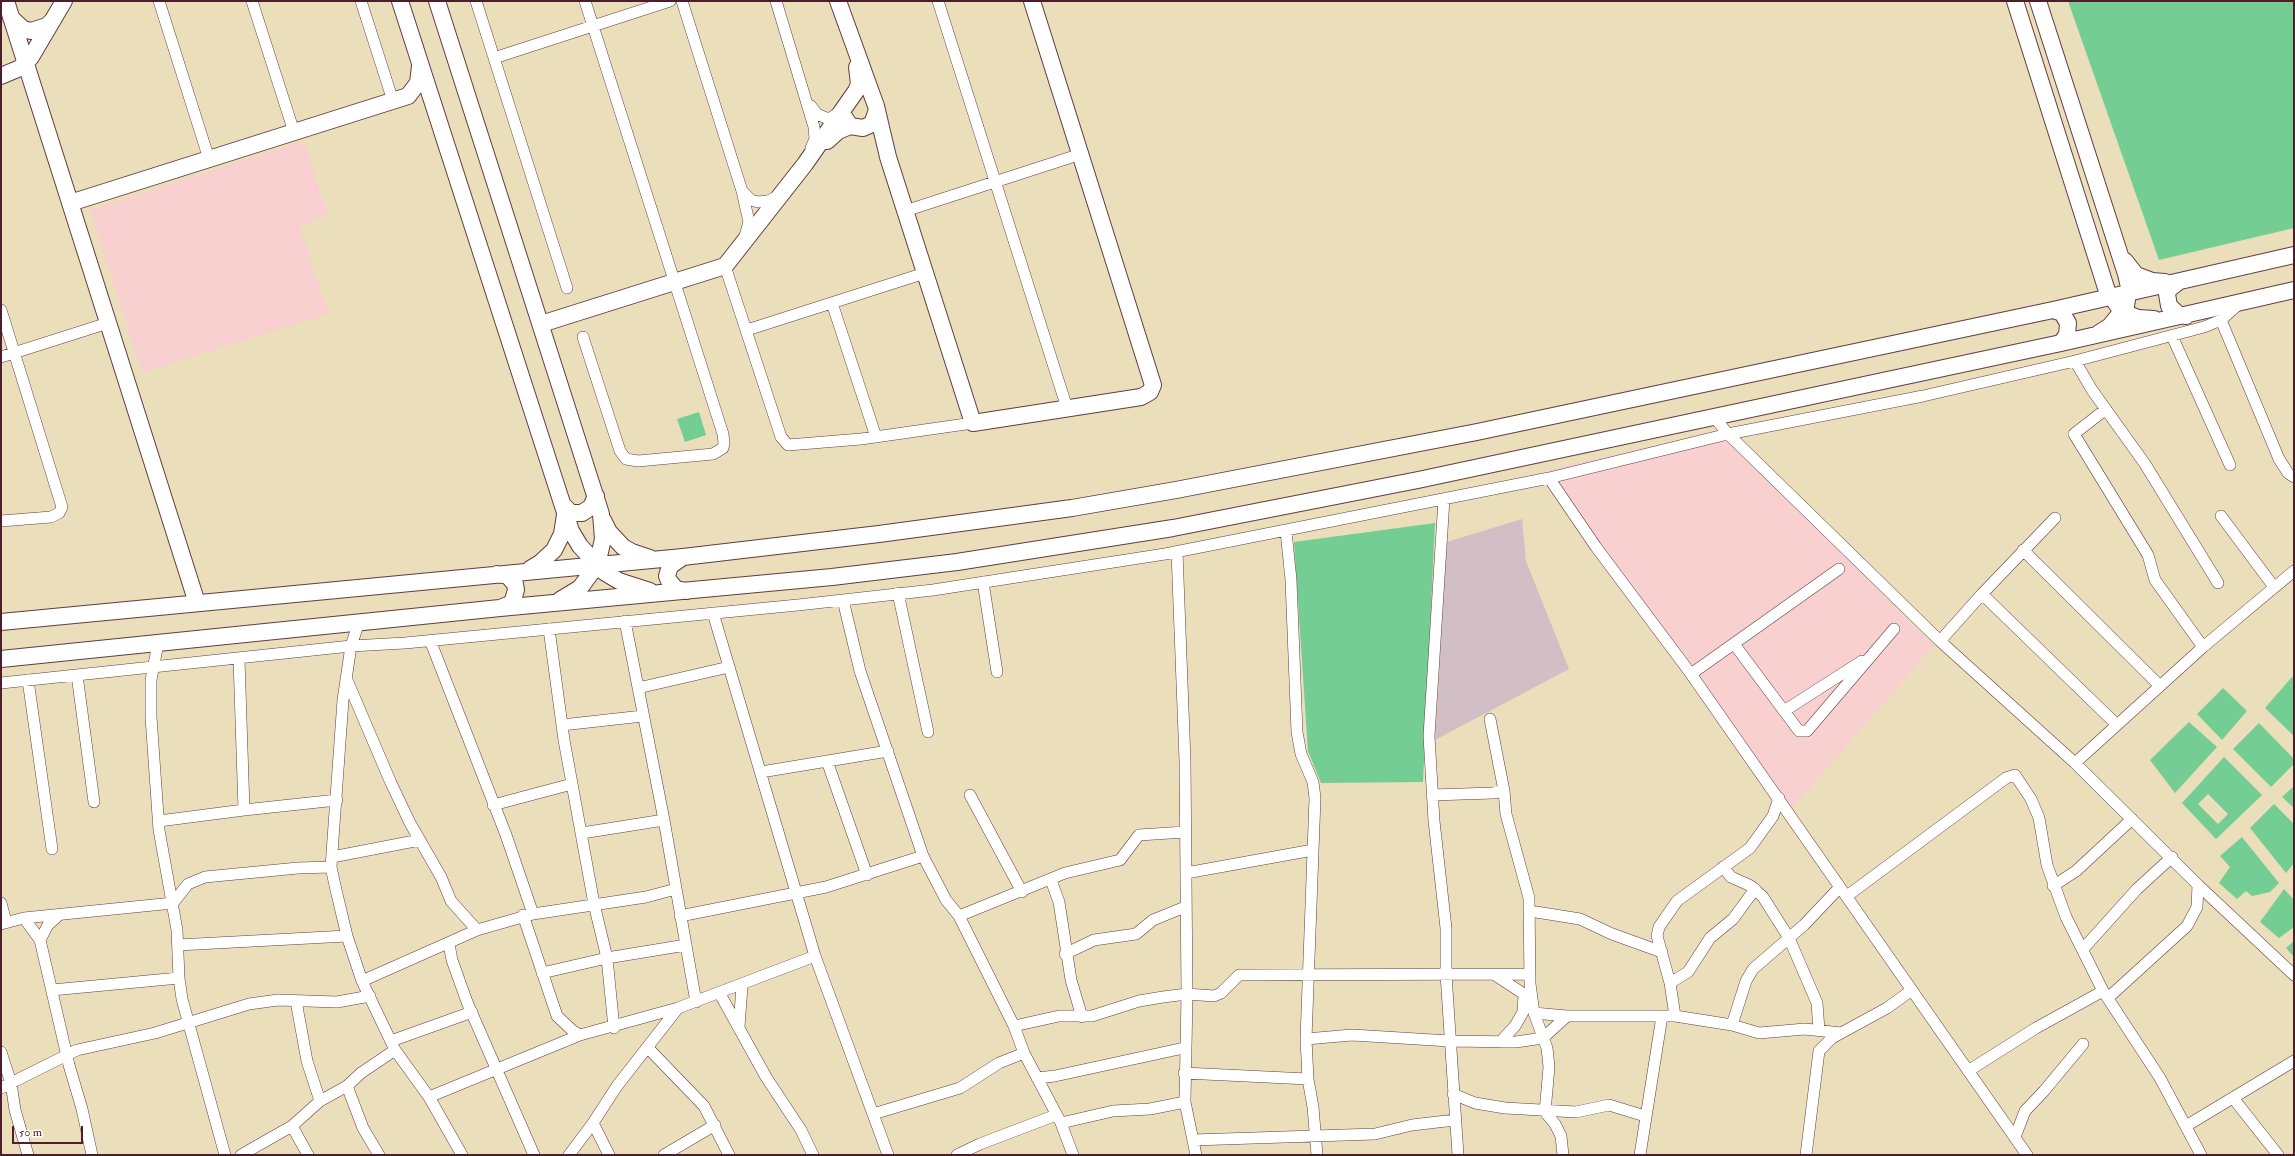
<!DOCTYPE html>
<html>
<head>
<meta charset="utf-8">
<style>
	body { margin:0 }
	#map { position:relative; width:2295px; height:1156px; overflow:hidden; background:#ebdeba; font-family:"IM FELL Double Pica",serif }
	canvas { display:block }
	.frame { position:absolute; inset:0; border:2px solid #4a1f2b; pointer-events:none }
	.scale { position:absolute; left:12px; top:1126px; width:71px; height:18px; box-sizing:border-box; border:2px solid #4a1f2b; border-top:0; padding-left:5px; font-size:12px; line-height:14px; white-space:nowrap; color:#4a1f2b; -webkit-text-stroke:3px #fdfcf7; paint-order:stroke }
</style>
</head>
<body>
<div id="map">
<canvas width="2295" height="1156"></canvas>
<div class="frame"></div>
<div class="scale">50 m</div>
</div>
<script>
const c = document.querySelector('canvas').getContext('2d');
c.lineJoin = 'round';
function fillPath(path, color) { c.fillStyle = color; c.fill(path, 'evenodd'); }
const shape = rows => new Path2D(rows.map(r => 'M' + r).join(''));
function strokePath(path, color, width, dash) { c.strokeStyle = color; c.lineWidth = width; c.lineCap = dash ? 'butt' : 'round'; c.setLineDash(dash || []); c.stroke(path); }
const built = shape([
	[304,141,328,216,300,226,328,314,142,373,90,210],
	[1719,431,1934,645,1792,809,1547,470]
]);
const industrial = shape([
	[1522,519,1526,561,1569,669,1435,740,1447,542]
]);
const green = shape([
	[2068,1,2294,1,2294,228,2159,260],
	[699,412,706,435,685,442,677,419],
	[1435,523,1423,782,1321,783,1308,751,1294,542],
	[2292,677,2294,678,2294,736,2265,708],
	[2223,688,2247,711,2222,740,2197,714],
	[2189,722,2217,747,2175,793,2150,760],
	[2259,723,2294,759,2294,764,2271,787,2233,749],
	[2224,757,2262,795,2216,839,2182,803],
	[2208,794,2228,814,2218,824,2198,804],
	[2294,786,2294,808,2282,797],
	[2274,804,2294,824,2294,863,2286,873,2250,828],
	[2242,837,2279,883,2270,892,2252,896,2246,891,2237,899,2219,883,2230,867,2220,856],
	[2284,889,2294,900,2294,927,2279,938,2260,922],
	[2294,941,2294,957,2286,948]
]);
const street = shape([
	[159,1,209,159],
	[252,1,294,132],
	[361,1,393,101],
	[476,1,567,288],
	[682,1,742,191,749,222,745,236],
	[776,1,814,127,815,139,811,148],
	[938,1,1067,408],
	[494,58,670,1],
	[811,106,817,114,826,118,831,118,840,111],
	[742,191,751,200,758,202,768,201,778,196],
	[905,211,1081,154],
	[725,266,781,437,788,445,861,439,973,423],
	[832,303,876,437],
	[1,310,62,507,59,513,51,517,1,521],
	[2221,320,2279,459,2288,473,2294,477],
	[747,330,925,273],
	[2172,336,2230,465],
	[583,337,620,451,626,459,638,461,713,454,723,448,724,443,723,434,585,1],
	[1,357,108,323],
	[2075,361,2092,390,2145,464,2218,583],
	[2106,409,2074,434,2148,555,2155,580,2203,647],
	[1715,418,1728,434,1940,641,2075,763,2198,885,2294,975],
	[1549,478,1596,547,1691,674,2027,1155],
	[1444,499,1429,736,1434,821,1446,928,1446,974,1458,1155],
	[2221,516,2274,587],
	[1286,531,1291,580,1297,732,1301,754,1313,782,1315,798,1306,1039,1308,1079,1313,1107,1317,1155],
	[2023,550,2160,686],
	[1177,552,1185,761,1187,994,1185,1102,1196,1155],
	[983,582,997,672],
	[898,593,928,732],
	[1982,594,2117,725],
	[843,600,860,671,923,856,946,900,959,916,1014,1026,1024,1053,1061,1123,1073,1155],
	[713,613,815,956,888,1155],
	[625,621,664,820,696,1002],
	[359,622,351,646,343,700,331,867,336,890,347,936,362,981,395,1050,429,1097,462,1155],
	[549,629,564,740,594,904,607,958,614,1028],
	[430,640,506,835,533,914,646,897,676,889],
	[1940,641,1982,594,2055,518],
	[158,643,151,680,151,717,159,830,177,930,179,978,182,999,225,1155],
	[1734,644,1799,731,1807,731,1894,629],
	[239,659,244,810],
	[1691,674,1839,569],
	[77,675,94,802],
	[28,680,52,849],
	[347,680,391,783,410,823,441,877,451,901,477,930],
	[1,683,351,646,405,643,798,605,933,590,1165,554,1549,478,1728,434,1923,396,2075,361,2204,327,2221,320,2239,304],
	[638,688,729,667],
	[1784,711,1862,661],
	[1490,719,1504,791],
	[562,725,643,716],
	[827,761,867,875],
	[2075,763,2203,647,2294,571],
	[761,772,888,751],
	[970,795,1022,892],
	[1432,795,1493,793,1504,791,1506,814,1529,898,1530,984,1534,1013,1547,1048,1549,1067,1545,1112],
	[493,805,572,784],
	[159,821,244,810,337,800],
	[582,833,664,820],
	[332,857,420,840],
	[1723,867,1731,877,1751,886,1763,897,1789,938,1817,1003,1819,1030],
	[1186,873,1313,850],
	[1051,880,1059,902,1071,980,1082,1017],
	[2053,886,2076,871,2132,819],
	[1847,896,2006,778,2015,775,2031,799,2039,818,2047,865,2066,917,2103,991,2160,1078,2201,1155],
	[1,903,6,922],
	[1530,911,1580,919,1612,934,1662,952],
	[523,915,557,1016,573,1031,580,1035],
	[680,916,826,887,923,856],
	[959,916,1065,873,1120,860,1139,835,1185,832],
	[24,918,40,940,69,1065,82,1109,92,1155],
	[1,924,24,918,173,903,188,884,205,877,298,868,331,867],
	[40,940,48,925,59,915],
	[449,944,452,960,467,1002,534,1155],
	[178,945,347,936],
	[2083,949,2137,889,2172,857],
	[1065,954,1094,940,1136,934,1153,920,1185,907],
	[542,973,607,958,686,945],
	[1495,975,1530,998],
	[362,981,477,930,533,914],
	[1670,983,1688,972,1710,938,1733,919,1755,889],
	[52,990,179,978],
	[720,994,766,1077,801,1130,813,1155],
	[2109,997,2187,926,2197,907,2198,885],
	[296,1001,307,1061,320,1101],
	[1534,1013,1567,1016,1675,1016,1732,1025,1759,1033,1805,1029,1841,1033],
	[1675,1016,1670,983,1657,936,1659,927,1677,901,1750,848,1773,816,1779,798],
	[1732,1025,1746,981,1753,969,1804,925,1840,887],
	[1014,1026,1059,1016,1092,1016,1139,1001,1163,997,1187,994,1214,996,1221,993,1239,975,1529,974],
	[739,1027,742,986],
	[1306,1039,1352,1035,1450,1041,1516,1042,1543,1038,1567,1016],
	[391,1041,472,1012],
	[1500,1042,1515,1026,1523,1012,1524,995],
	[648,1048,704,1106,729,1155],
	[1,1052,11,1083,15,1110,28,1155],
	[1968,1071,2036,1028,2103,991],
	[1184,1073,1308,1079],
	[1037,1078,1055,1076,1184,1048],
	[347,1086,363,1128,379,1155],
	[1,1088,77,1050,155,1033,249,1004,278,1000,337,1002,370,996],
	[1453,1094,1475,1103,1505,1108,1576,1112,1609,1105,1645,1116],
	[429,1097,580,1035,678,1008,815,956],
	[2233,1098,2278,1155],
	[1545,1112,1555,1124,1561,1136,1563,1155],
	[873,1114,960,1088,999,1063,1024,1053],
	[1061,1123,1113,1111,1150,1109,1185,1102],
	[292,1126,308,1155],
	[2186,1126,2294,1061],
	[2015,1137,2025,1111,2044,1091,2083,1044],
	[1193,1140,1375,1134,1412,1125,1455,1120],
	[241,1155,292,1126,320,1101,347,1086,361,1073,395,1050],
	[569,1155,593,1123],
	[609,1155,593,1123,617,1086,678,1008],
	[664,1155,715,1125],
	[957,1155,980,1144,1056,1115],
	[1640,1155,1662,1016],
	[1806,1155,1819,1051,1832,1038,1887,1008,1912,990]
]);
const secondary = shape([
	[6,1,197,603],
	[400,1,571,531,580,546,604,572,619,581,650,591],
	[437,1,601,514,603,539,597,565,580,588,560,600],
	[838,1,876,106,888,157,973,423,1141,397,1150,392,1153,385,1032,1],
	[2015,1,2107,291,2118,306,2130,315,2138,318,2154,319],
	[2038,1,2126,274,2129,287,2126,306,2110,326,2099,333],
	[11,18,23,29,31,31,47,26,53,20],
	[1,76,20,68,31,57,64,1],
	[845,118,850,126,863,128,872,124,877,110],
	[827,141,838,131,850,126],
	[70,203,408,96,418,83,420,66],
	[2125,261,2136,275,2152,281,2165,282],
	[2177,283,2169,289,2167,294,2169,306,2179,315,2186,316],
	[2053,310,2062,313,2068,323,2067,335,2061,343],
	[541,324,725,266,805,164,856,91,859,84,857,67],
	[563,505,571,513,582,513,591,507,596,496],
	[603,520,609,532,623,547,632,552,650,558],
	[683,557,670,566,667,576,669,581,676,589,687,591],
	[530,569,540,563,554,550,562,534,565,515],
	[497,574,508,576,515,584,516,590,513,600,510,604,500,608],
	[1,622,683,557,879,534,1072,508,1176,490,1477,432,2053,310,2294,255],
	[1,659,500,608,832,577,957,562,1173,528,1418,480,2061,343,2294,290]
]);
fillPath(built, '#f7d0cf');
fillPath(industrial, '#d2bec5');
fillPath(green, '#74cd93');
strokePath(street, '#623c40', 12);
strokePath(secondary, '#623c40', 18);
strokePath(street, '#fff', 11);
strokePath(secondary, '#fff', 16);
</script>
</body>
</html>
